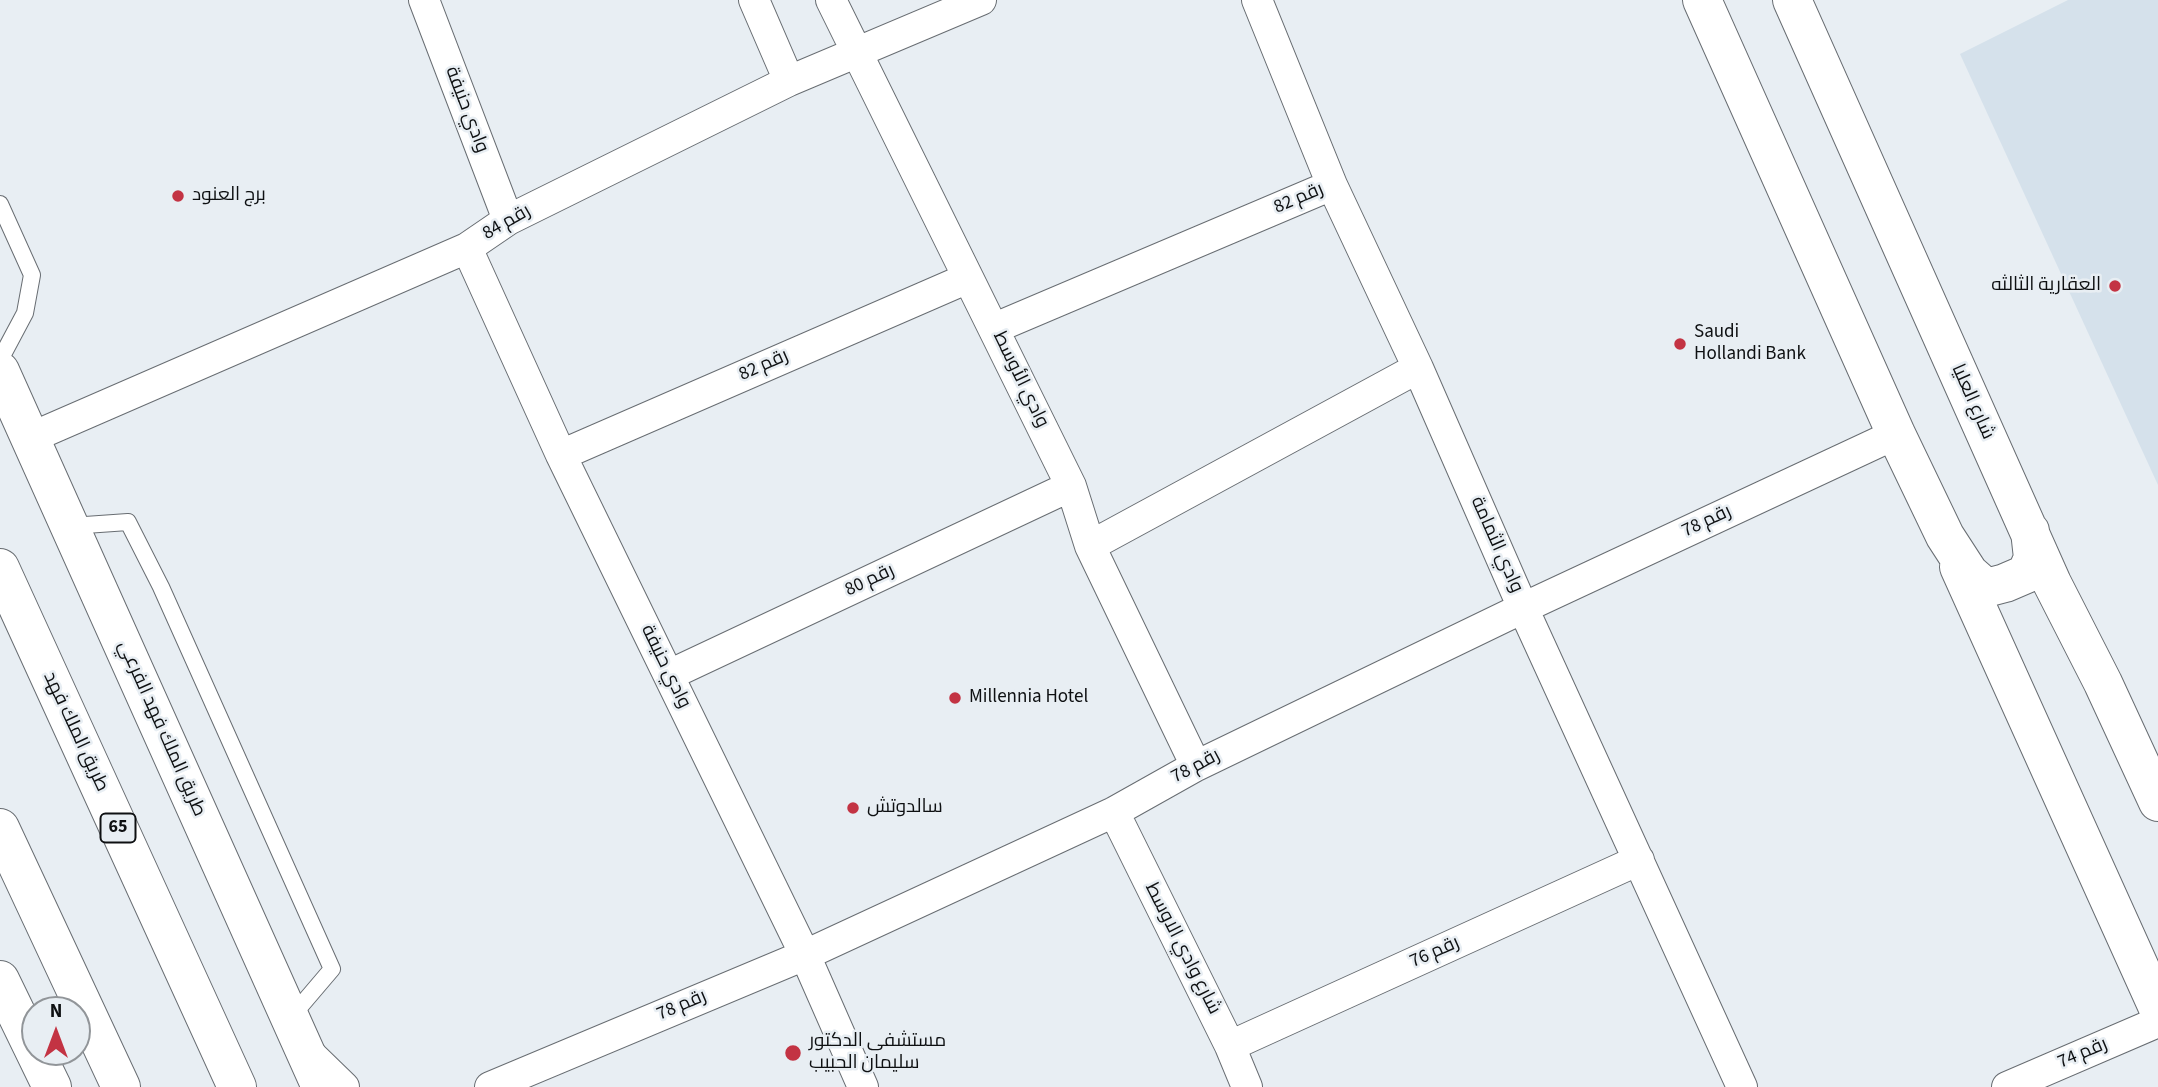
<!DOCTYPE html>
<html>
<head>
<meta charset="utf-8">
<style>
	body { margin:0 }
	#map { position:relative; width:2158px; height:1087px; overflow:hidden; background:#e8eef3; font-family:"Source Sans 3",sans-serif }
	canvas { display:block }
	.north { position:absolute; left:21px; top:996px; width:70px; height:70px; box-sizing:border-box; background:#e8eef3; border:2px solid #919599; border-radius:50%; rotate:0deg; font-size:19px; font-weight:700; line-height:28px; text-align:center; color:#0e1012 }
	.north::after { content:''; display:block; margin:auto; width:24px; height:32px; background:#c33343; clip-path:polygon(50% 0,100% 100%,50% 72%,0 100%) }
</style>
</head>
<body>
<div id="map">
<canvas width="2158" height="1087"></canvas>
<div class="north">N</div>
</div>
<script>
const c = document.querySelector('canvas').getContext('2d');
c.lineJoin = 'round';
function fillPath(path, color) { c.fillStyle = color; c.fill(path, 'evenodd'); }
const shape = rows => new Path2D(rows.map(r => 'M' + r).join(''));
function strokePath(path, color, width, dash) { c.strokeStyle = color; c.lineWidth = width; c.lineCap = dash ? 'butt' : 'round'; c.setLineDash(dash || []); c.stroke(path); }
function label(font, color, halo, rows, align = 'center') {
  c.font = font + ' "Source Sans 3",Cairo,sans-serif'; c.lineWidth = 5; c.setLineDash([]); c.textBaseline = 'middle'; c.strokeStyle = halo; c.fillStyle = color; for (const [text, x, y, turn = 0] of rows) {
    c.save(); c.translate(x, y); c.rotate((+turn || 0) * Math.PI / 180); c.textAlign = isNaN(turn) ? turn : align; if (halo) c.strokeText(text, 0, 0); c.fillText(text, 0, 0); c.restore();
  }
}
const built = shape([
	[2068,0,2158,0,2158,485,1960,54]
]);
const lane = shape([
	[0,204,32,275,25,313,0,360],
	[71,526,128,522,161,587,332,969,292,1016]
]);
const street = shape([
	[424,0,508,220],
	[754,0,789,81],
	[831,0,1071,486,1090,546,1196,766],
	[1257,0,1332,185,1418,368,1523,608,1742,1087],
	[467,248,561,455,805,955,863,1087],
	[995,328,1332,185],
	[30,438,467,248,508,220,789,81,981,0],
	[561,455,968,278],
	[1090,546,1418,368],
	[669,675,1071,486],
	[1114,812,1230,1046,1247,1087],
	[1230,1046,1639,860],
	[309,1053,344,1087],
	[490,1087,805,955,1114,812,1196,766,1523,608,1896,434],
	[2007,1087,2158,1022]
]);
const primary = shape([
	[1702,0,1896,434,1945,536,1969,573,1986,588,2005,583,2026,574,2033,558,2030,531],
	[1792,0,2052,583,2103,683,2158,802],
	[0,371,321,1087],
	[1959,567,2158,1008],
	[0,980,52,1087]
]);
const highway = shape([
	[0,568,237,1087],
	[0,828,121,1087]
]);
const markers = [
	[178,196,7,"#c33343"],
	[2115,286,7,"#c33343"],
	[1680,344,7,"#c33343"],
	[955,698,7,"#c33343"],
	[853,808,7,"#c33343"],
	[793,1053,9,"#c33343"]
];
const shields = [
	[118,828,35]
];
const shieldNames = [
	["65",118,828]
];
const streetNames = [
	["وادي حنيفة",466,110,69],
	["رقم 82",1299,199,-23],
	["رقم 84",507,223,-30],
	["رقم 82",764,366,-24],
	["وادي الأوسط",1020,380,64],
	["شارع العليا",1972,402,66],
	["رقم 78",1707,522,-25],
	["وادي الثمامة",1496,545,66],
	["رقم 80",870,581,-25],
	["وادي حنيفة",665,667,64],
	["طريق الملك فهد الفرعي",161,729,66],
	["طريق الملك فهد",75,732,65],
	["رقم 78",1196,767,-28],
	["شارع وادي الاوسط",1182,949,63],
	["رقم 76",1435,953,-24],
	["رقم 78",682,1006,-23],
	["رقم 74",2083,1054,-23]
];
const poiNames = [
	["برج العنود",192,196],
	["العقارية الثالثه",2101,286,"right"],
	["Saudi",1694,333],
	["Hollandi Bank",1694,355],
	["Millennia Hotel",969,698],
	["سالدوتش",867,808],
	["مستشفى الدكتور",809,1042],
	["سليمان الحبيب",809,1064]
];
fillPath(built, '#d5e1eb');
strokePath(lane, '#686d72', 18);
strokePath(street, '#686d72', 32);
strokePath(primary, '#686d72', 40);
strokePath(highway, '#686d72', 40);
strokePath(lane, '#fff', 16);
strokePath(street, '#fff', 30);
strokePath(primary, '#fff', 38);
strokePath(highway, '#fff', 38);
for (const [x, y, r, color] of markers) { const dot = new Path2D(); dot.arc(x, y, r, 0, 2 * Math.PI); c.fillStyle = color; c.fill(dot); strokePath(dot, '#e8eef3', 2.5); }
for (const [x, y, w] of shields) { const box = new Path2D(); box.roundRect(x - w / 2, y - 14.5, w, 29, 5); c.fillStyle = '#e8eef3'; c.fill(box); strokePath(box, '#0e1012', 2); }
label('bold 18px', '#0e1012', null, shieldNames);
label('19px', '#0e1012', '#e8eef3', streetNames);
label('19px', '#0e1012', '#e8eef3', poiNames, 'left');
</script>
</body>
</html>
